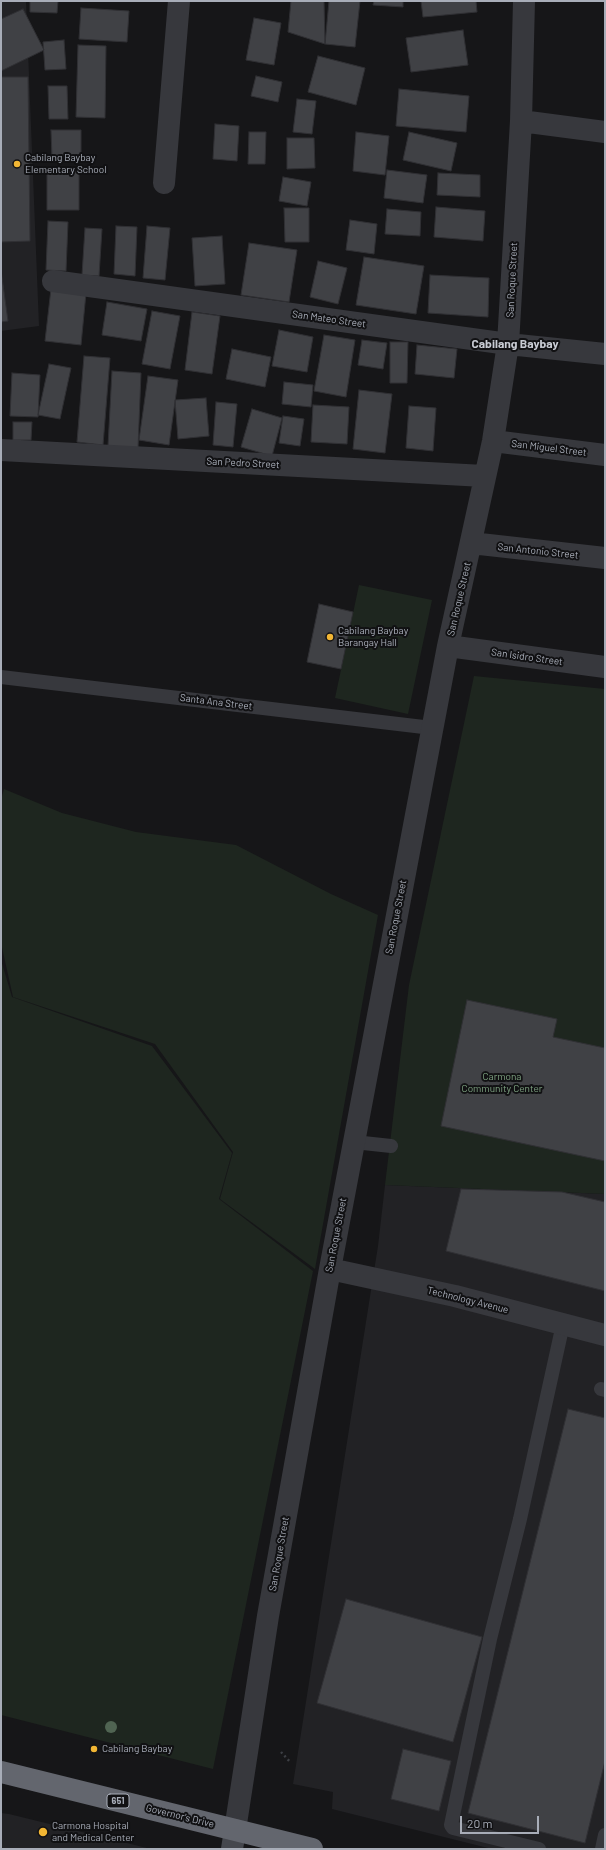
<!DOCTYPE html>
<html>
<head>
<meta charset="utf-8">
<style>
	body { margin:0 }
	#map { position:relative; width:606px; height:1850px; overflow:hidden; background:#161618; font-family:Barlow,sans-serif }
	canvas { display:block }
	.frame { position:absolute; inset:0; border:2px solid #a8adb8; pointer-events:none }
	.scale { position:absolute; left:460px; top:1816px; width:79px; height:18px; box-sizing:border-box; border:2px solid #a8adb8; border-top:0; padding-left:5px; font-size:12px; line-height:14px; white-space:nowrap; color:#a8adb8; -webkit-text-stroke:3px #111113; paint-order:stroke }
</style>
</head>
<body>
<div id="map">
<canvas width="606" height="1850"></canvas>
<div class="frame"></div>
<div class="scale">20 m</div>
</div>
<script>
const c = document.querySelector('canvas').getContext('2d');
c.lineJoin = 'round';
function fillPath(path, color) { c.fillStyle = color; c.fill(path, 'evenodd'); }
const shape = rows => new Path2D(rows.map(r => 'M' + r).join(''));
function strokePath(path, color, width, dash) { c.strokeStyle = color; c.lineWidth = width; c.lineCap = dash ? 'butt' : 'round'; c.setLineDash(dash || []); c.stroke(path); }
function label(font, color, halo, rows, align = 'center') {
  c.font = font + ' Barlow,sans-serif'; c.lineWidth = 4; c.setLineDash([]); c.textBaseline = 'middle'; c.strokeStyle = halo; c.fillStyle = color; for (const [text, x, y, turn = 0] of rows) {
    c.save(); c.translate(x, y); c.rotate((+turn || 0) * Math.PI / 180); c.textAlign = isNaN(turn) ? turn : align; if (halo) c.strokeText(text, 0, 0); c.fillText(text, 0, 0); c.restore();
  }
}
const built = shape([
	[1,1,26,1,39,326,1,331],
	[385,1185,605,1194,605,1849,492,1849,332,1809,333,1792,293,1784,378,1246],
	[1,1813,9,1814,151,1849,1,1849]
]);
const green = shape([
	[359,585,432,600,408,714,335,698],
	[474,676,605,689,605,1194,385,1185,409,985],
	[4,789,62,813,136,832,236,845,331,894,378,915,315,1269,220,1199,233,1152,155,1044,13,997,1,943,1,800],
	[1,960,12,997,152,1046,232,1153,219,1199,313,1271,213,1769,1,1715]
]);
const building = shape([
	[30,1,58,1,57,13,30,12,30,1],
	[291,1,324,1,325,44,288,32,291,1],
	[329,1,360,1,355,47,325,44,329,1],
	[374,1,403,1,403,7,373,5,374,1],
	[421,1,476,1,477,12,423,17,421,1],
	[81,8,129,11,127,42,79,39,81,8],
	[23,9,44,50,1,71,1,19,23,9],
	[254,18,281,23,274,65,246,60,254,18],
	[463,30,468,65,411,72,406,38,463,30],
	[64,40,66,69,45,70,43,42,64,40],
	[78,45,106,46,105,118,76,117,78,45],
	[318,56,365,68,356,105,308,92,318,56],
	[256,76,282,82,278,102,251,96,256,76],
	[1,77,28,77,30,241,1,242,1,77],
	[48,86,67,86,68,119,49,119,48,86],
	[399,89,469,96,466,132,396,126,399,89],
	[297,99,316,101,312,134,293,132,297,99],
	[215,124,239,126,237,161,213,159,215,124],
	[51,130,81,130,81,158,52,158,51,130],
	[249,132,266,132,265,164,248,164,249,132],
	[356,132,389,136,385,175,353,171,356,132],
	[409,132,457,143,451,171,403,160,409,132],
	[287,138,314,138,315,168,287,169,287,138],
	[79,168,79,210,47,210,47,169,79,168],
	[387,170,427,175,423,203,384,198,387,170],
	[438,173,480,175,480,197,437,195,438,173],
	[283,177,311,182,307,206,279,201,283,177],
	[436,207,485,211,483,241,434,237,436,207],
	[284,208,309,208,309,242,285,242,284,208],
	[387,209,421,212,420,236,385,234,387,209],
	[350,220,377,224,374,254,346,250,350,220],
	[48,221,68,222,66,271,46,270,48,221],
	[116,226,137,227,135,276,114,274,116,226],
	[147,226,170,228,165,280,143,278,147,226],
	[85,228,102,229,99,276,82,275,85,228],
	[222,236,225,284,195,286,192,238,222,236],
	[249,243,297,250,289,302,241,295,249,243],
	[364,257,424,266,416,314,356,305,364,257],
	[318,261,347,268,338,304,310,297,318,261],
	[1,270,8,321,1,322,1,270],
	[430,275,489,278,488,317,428,313,430,275],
	[51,289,86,293,81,345,45,341,51,289],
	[107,302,147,309,141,341,102,335,107,302],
	[152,311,180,316,170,369,142,364,152,311],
	[192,312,220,316,212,374,185,370,192,312],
	[279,330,313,337,307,372,272,366,279,330],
	[324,335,355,340,346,397,314,391,324,335],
	[362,340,387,343,383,369,358,365,362,340],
	[390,342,408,342,407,383,390,383,390,342],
	[417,345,457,349,454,378,415,374,417,345],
	[232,349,271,357,265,387,226,379,232,349],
	[84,356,110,358,103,445,77,442,84,356],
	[49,364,71,368,60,419,38,415,49,364],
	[112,371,141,373,138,448,108,446,112,371],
	[12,373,40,375,38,417,10,416,12,373],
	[148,376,178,380,169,445,139,440,148,376],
	[284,382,313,385,311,407,282,404,284,382],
	[359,390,392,394,385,453,353,449,359,390],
	[206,398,209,436,178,439,175,400,206,398],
	[216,402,237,404,233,447,213,445,216,402],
	[313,405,349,407,347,444,311,442,313,405],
	[409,406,436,408,433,451,406,448,409,406],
	[252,409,282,418,272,456,241,447,252,409],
	[283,416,304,419,300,446,279,443,283,416],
	[13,422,32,422,31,440,13,440,13,422],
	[319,604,353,612,341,669,307,662,319,604],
	[467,1000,557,1019,553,1037,605,1048,605,1161,441,1126,467,1000],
	[461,1189,562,1192,605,1202,605,1291,446,1251,461,1189],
	[568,1409,605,1418,605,1761,585,1843,468,1813,568,1409],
	[346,1599,482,1637,453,1742,317,1703,346,1599],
	[403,1749,451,1761,439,1811,391,1799,403,1749]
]);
const path = shape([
	[281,1752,291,1763]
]);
const lane = shape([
	[1,677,432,728],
	[354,1142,391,1146],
	[601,1389,605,1390],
	[539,1849,453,1828,451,1825,490,1639,520,1519,563,1324],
	[602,1849,605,1835]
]);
const street = shape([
	[521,121,605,132],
	[164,183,179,1],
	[53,281,508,344,605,354],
	[493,441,605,455],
	[1,450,484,476],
	[471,543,605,558],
	[448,646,605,667],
	[330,1269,455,1296,605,1335],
	[235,1830,268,1616,330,1269,448,646,493,441,508,344,521,121,524,1]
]);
const secondary = shape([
	[232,1849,235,1830]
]);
const highway = shape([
	[1,1772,312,1849]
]);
const trees = [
	[111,1727]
];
const markers = [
	[17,164,4,"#f2b634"],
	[330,637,4,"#f2b634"],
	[94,1749,4,"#f2b634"],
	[43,1832,5,"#f2b634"]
];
const shields = [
	[118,1801,22]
];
const shieldNames = [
	["651",118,1801]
];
const poiNames = [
	["Cabilang Baybay",25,158],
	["Elementary School",25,170],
	["Cabilang Baybay",338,631],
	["Barangay Hall",338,643],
	["Cabilang Baybay",102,1749],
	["Carmona Hospital",52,1826],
	["and Medical Center",52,1838]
];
const streetNames = [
	["San Roque Street",512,280,-87],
	["San Mateo Street",329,319,8],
	["San Miguel Street",549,448,7],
	["San Pedro Street",243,463,3],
	["San Antonio Street",538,551,6],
	["San Roque Street",459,599,-77],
	["San Isidro Street",527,657,8],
	["Santa Ana Street",216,702,7],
	["San Roque Street",396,917,-79],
	["San Roque Street",336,1235,-79],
	["Technology Avenue",468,1300,14],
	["San Roque Street",279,1554,-80],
	["Governor's Drive",180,1816,14]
];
const parkNames = [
	["Carmona",502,1077],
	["Community Center",502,1089]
];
const quarterNames = [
	["Cabilang Baybay",515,344]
];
fillPath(built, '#222225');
fillPath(green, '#1e261f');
fillPath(building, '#404145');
strokePath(building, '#303034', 1);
strokePath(path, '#3d3f44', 2.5, [2, 3]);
strokePath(lane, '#37383d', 14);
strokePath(street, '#37383d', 22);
strokePath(secondary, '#45474d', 22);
strokePath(highway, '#63666e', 22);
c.fillStyle = '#506452';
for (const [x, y] of trees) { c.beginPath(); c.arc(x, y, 6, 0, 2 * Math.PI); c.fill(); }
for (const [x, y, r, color] of markers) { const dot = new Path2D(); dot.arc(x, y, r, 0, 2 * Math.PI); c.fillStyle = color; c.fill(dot); strokePath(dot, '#111113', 1.5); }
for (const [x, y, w] of shields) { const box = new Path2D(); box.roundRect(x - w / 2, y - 7, w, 14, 3); c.fillStyle = '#111113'; c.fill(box); strokePath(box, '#a8adb8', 1); }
label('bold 9px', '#a8adb8', null, shieldNames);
label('10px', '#a8adb8', '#111113', poiNames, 'left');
label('10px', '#a8adb8', '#111113', streetNames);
label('10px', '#7fa382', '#111113', parkNames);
label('bold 12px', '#c9ccd4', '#111113', quarterNames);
</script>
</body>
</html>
